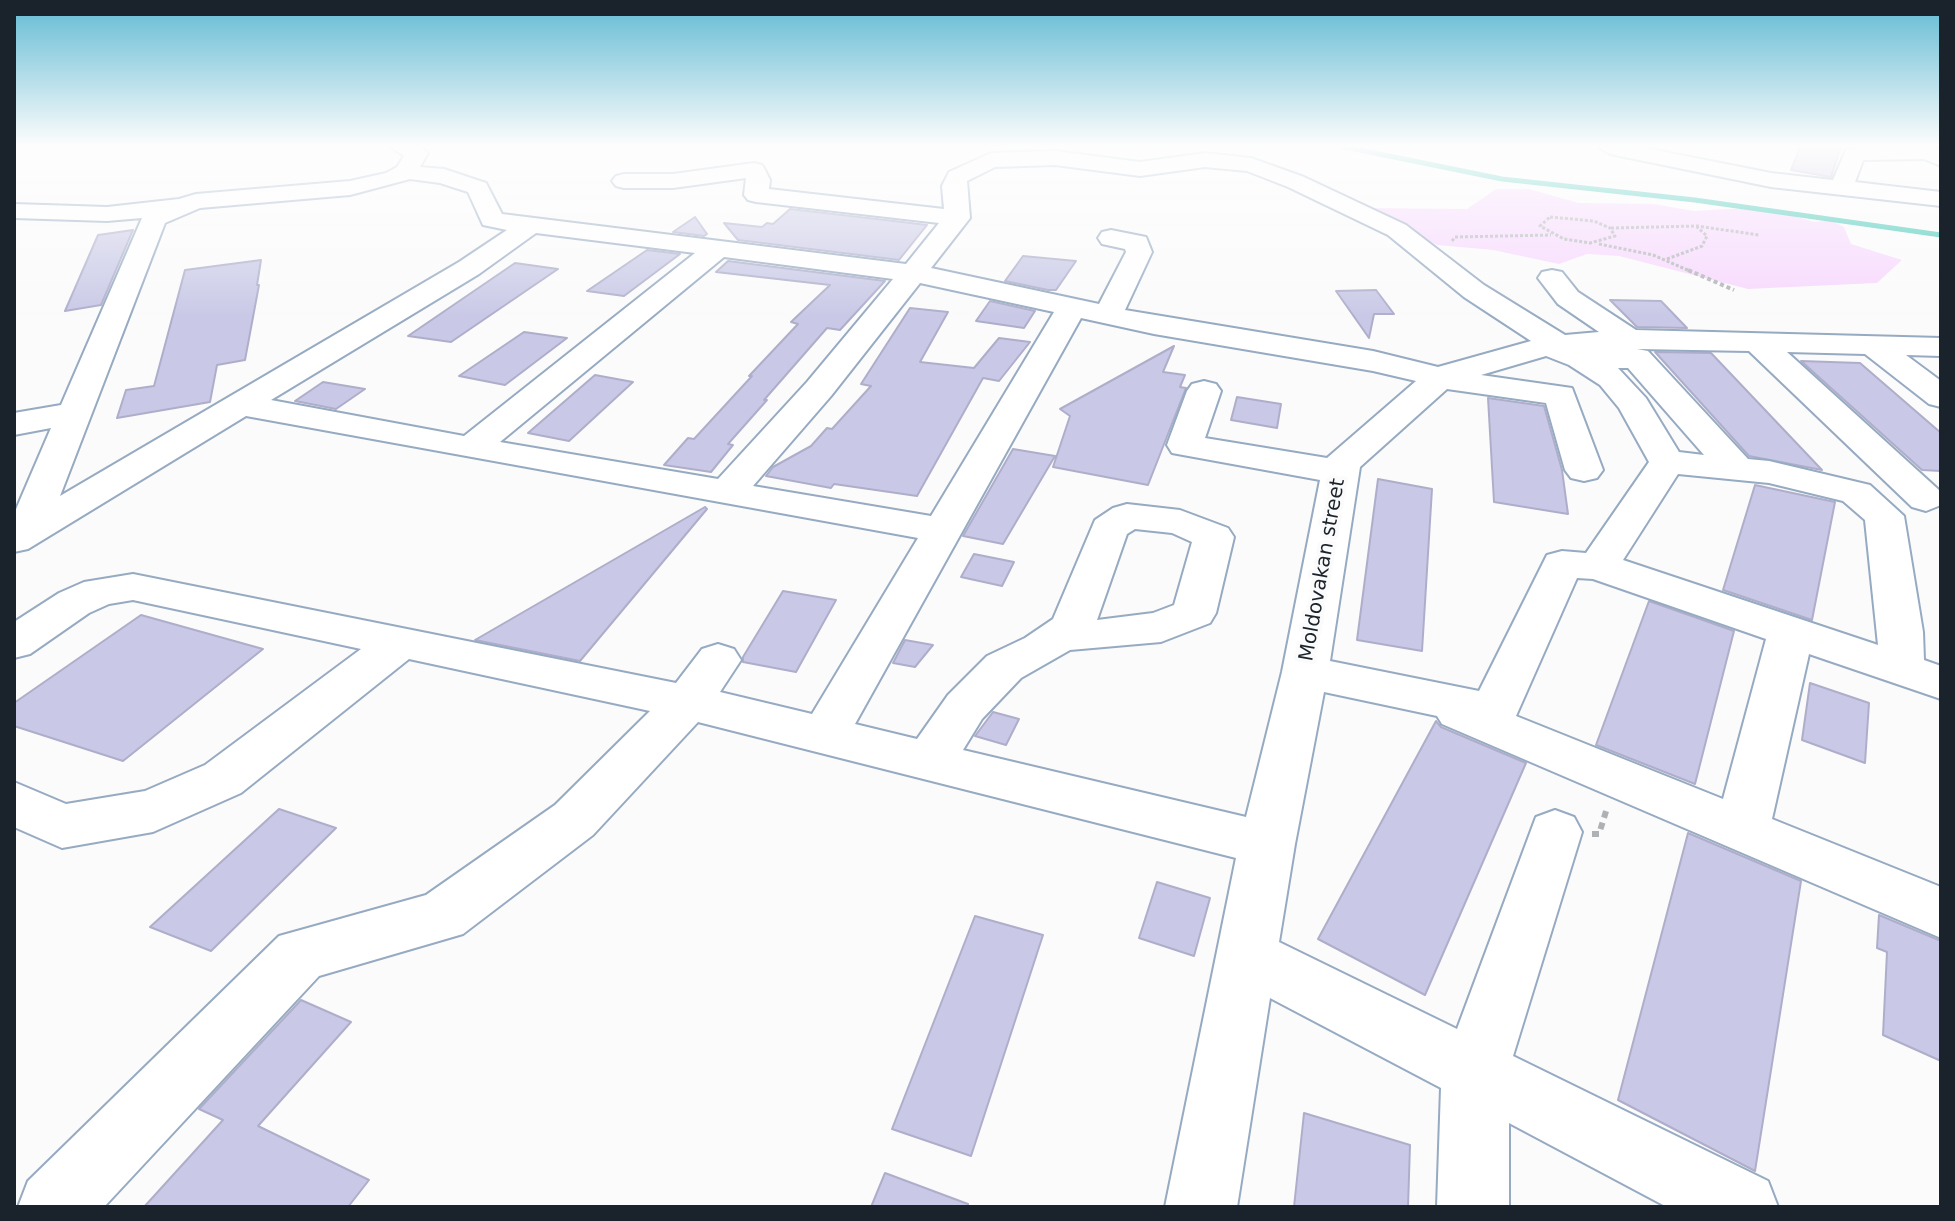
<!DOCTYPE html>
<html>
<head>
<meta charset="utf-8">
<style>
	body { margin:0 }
	#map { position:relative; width:1955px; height:1221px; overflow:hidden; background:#fbfbfb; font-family:"DejaVu Sans",sans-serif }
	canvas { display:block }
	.frame { position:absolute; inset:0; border:16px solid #1a222b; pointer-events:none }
</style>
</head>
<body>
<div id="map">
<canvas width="1955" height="1221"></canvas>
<div class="frame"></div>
</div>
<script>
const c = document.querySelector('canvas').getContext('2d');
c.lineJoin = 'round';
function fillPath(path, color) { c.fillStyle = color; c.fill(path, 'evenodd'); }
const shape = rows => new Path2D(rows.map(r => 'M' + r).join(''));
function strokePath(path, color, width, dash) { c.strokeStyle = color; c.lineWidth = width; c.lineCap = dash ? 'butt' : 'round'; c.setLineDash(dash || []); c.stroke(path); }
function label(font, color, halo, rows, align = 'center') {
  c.font = font + ' "DejaVu Sans",sans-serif'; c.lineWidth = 8; c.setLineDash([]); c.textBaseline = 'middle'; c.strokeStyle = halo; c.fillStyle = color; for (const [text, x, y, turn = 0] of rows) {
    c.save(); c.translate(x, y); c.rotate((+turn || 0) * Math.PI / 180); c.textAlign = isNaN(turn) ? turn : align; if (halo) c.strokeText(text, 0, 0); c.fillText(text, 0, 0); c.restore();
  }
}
const green = shape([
	[1496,189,1529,189,1579,203,1654,204,1694,211,1745,208,1777,211,1814,222,1830,220,1844,227,1851,244,1902,260,1877,283,1748,289,1619,256,1587,254,1559,264,1493,250,1437,245,1365,208,1467,209]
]);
const stream = shape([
	[1345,147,1502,179,1695,200,1941,235]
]);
const building = shape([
	[1800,147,1841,147,1831,177,1791,170,1800,147],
	[790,209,894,221,927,225,899,260,738,240,724,223,762,227,767,223,773,224,790,209],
	[695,217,707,234,704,236,673,232,695,217],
	[133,230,101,305,65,311,98,235,133,230],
	[647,250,680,254,624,296,587,291,647,250],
	[1023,256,1076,261,1056,290,1048,290,1005,281,1023,256],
	[261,260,257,285,259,285,245,360,217,365,210,402,117,418,126,390,154,386,185,270,261,260],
	[728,261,885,281,840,330,827,328,764,400,767,400,728,444,733,445,711,472,664,465,688,438,694,439,752,376,749,376,798,324,791,322,830,285,716,272,728,261],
	[515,263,558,269,451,342,408,336,515,263],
	[1376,290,1394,314,1374,314,1369,338,1336,291,1376,290],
	[1610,300,1661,301,1687,328,1637,327,1610,300],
	[990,301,1035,311,1024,328,976,321,990,301],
	[910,308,948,312,920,362,974,368,999,338,1030,342,999,381,983,378,917,496,834,484,831,488,766,476,773,467,811,446,827,428,832,429,871,386,861,384,910,308],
	[524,332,567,338,505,385,459,376,524,332],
	[1174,346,1163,372,1185,375,1180,387,1186,388,1148,485,1053,467,1070,416,1060,409,1174,346],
	[1655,352,1711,353,1822,470,1749,456,1655,352],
	[1801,361,1860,363,1941,433,1941,471,1922,470,1801,361],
	[595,375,633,382,569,441,528,433,595,375],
	[323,382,365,389,336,409,295,401,323,382],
	[1237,397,1281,404,1277,428,1231,420,1237,397],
	[1488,398,1544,406,1562,470,1568,514,1494,502,1488,398],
	[1013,449,1055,456,1003,544,963,536,1013,449],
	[1378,479,1432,489,1422,651,1357,640,1378,479],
	[1755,485,1835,502,1812,620,1723,590,1755,485],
	[705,507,707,509,580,661,475,640,705,507],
	[974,554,1014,562,1002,586,961,577,974,554],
	[783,591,836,600,796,672,743,662,743,657,783,591],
	[1649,601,1734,631,1695,784,1596,745,1649,601],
	[141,615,263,649,123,761,14,726,14,703,141,615],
	[905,640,933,645,915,667,893,663,905,640],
	[1810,683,1869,703,1865,763,1802,740,1810,683],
	[993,712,1019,719,1006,745,975,736,993,712],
	[1436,721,1441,727,1526,763,1425,995,1318,939,1436,721],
	[279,809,336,828,211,951,150,927,279,809],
	[1688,833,1801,881,1755,1171,1618,1100,1688,833],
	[1157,882,1210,898,1194,956,1139,938,1157,882],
	[1879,915,1941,941,1941,1061,1883,1035,1887,952,1877,948,1879,915],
	[975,916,1043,935,971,1156,892,1129,975,916],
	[301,1000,351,1022,258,1126,369,1180,348,1207,144,1207,223,1120,199,1109,301,1000],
	[1304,1113,1410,1145,1408,1207,1294,1207,1304,1113],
	[885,1173,968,1204,968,1207,871,1207,885,1173]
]);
const pathFar2 = shape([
	[1550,217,1594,221,1610,228,1615,236,1590,243,1564,239,1540,226,1550,217],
	[1611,228,1697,226,1759,235],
	[1452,241,1455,237,1551,235],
	[1599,244,1653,255,1692,272],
	[1667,259,1702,246,1707,236,1697,227]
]);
const pathFar1 = shape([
	[1688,270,1734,290]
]);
const path = shape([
	[1592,834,1599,834,1607,808]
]);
const minor = shape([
	[391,147,420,147,428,153,420,167,444,169,486,183,502,214,906,264,939,223,756,202,748,200,744,195,746,178,673,188,624,188,616,186,612,181,616,176,624,174,673,174,754,163,762,165,765,170,770,180,769,189,944,209,942,186,949,172,991,153,1055,151,1140,162,1205,153,1251,158,1304,177,1406,225,1484,285,1565,335,1599,332,1558,304,1538,278,1542,272,1552,270,1562,272,1578,292,1636,330,1941,338,1941,356,1906,355,1941,381,1941,407,1929,404,1865,354,1787,352,1940,491,1941,505,1926,511,1912,507,1749,351,1637,349,1648,351,1748,459,1769,461,1870,485,1904,516,1923,632,1924,660,1941,666,1941,699,1809,654,1772,819,1941,887,1941,938,1442,724,1437,716,1324,692,1295,844,1279,942,1457,1029,1536,817,1555,810,1574,817,1582,832,1513,1056,1768,1181,1778,1207,1667,1207,1509,1123,1509,1207,1437,1207,1441,1088,1270,998,1237,1207,1165,1207,1236,858,698,722,593,835,463,934,319,976,104,1207,18,1207,28,1181,279,936,426,895,555,805,650,711,409,659,241,793,153,832,62,848,14,827,14,782,66,804,145,791,205,765,361,649,133,600,109,604,89,613,30,654,14,658,14,622,59,593,84,582,133,574,676,683,702,649,718,644,734,649,741,660,720,692,812,714,918,538,246,416,28,549,14,552,14,514,51,428,14,435,14,413,61,405,142,218,107,221,14,218,14,204,107,207,179,199,196,194,350,181,386,173,397,167,404,156,391,147],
	[1055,165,1140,176,1205,167,1247,171,1288,187,1388,235,1464,297,1531,341,1438,367,1373,351,1125,310,1152,252,1146,237,1111,230,1102,232,1098,238,1102,244,1125,249,1126,252,1099,304,931,268,970,218,967,181,995,167,1055,165],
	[410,179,440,183,468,192,483,225,507,230,459,262,60,496,165,223,200,208,350,195,410,179],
	[536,233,695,253,464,436,271,400,479,274,536,233],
	[724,257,893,279,807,382,718,479,500,442,724,257],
	[920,283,1054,312,931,516,753,486,831,396,920,283],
	[1081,318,1154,334,1373,371,1416,381,1327,458,1205,438,1221,391,1216,384,1204,381,1192,384,1187,391,1167,445,1172,453,1320,480,1282,672,1246,817,963,750,982,719,1021,678,1070,650,1161,642,1210,623,1216,613,1234,537,1228,528,1180,510,1127,504,1113,508,1095,520,1053,619,1025,638,987,656,948,695,917,739,855,724,1081,318],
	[1546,356,1569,365,1600,385,1619,408,1649,462,1586,553,1562,551,1547,555,1479,691,1330,661,1360,467,1447,389,1546,403,1565,470,1571,478,1584,481,1597,478,1603,470,1572,388,1481,375,1546,356],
	[1618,368,1628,368,1704,455,1679,452,1646,398,1618,368],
	[1678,474,1769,483,1843,501,1865,520,1878,645,1623,560,1678,474],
	[1135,529,1172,533,1192,542,1174,605,1153,613,1097,620,1127,534,1135,529],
	[1577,578,1593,579,1766,639,1723,799,1516,716,1577,578],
	[1599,147,1640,147,1771,173,1833,180,1846,150,1863,147,1931,147,1938,152,1927,159,1863,160,1855,182,1941,192,1941,206,1771,187,1610,154,1599,147]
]);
const major = shape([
	[1904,147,1932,147,1941,151,1941,166,1907,152,1904,147]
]);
const streetNames = [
	["Moldovakan street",1323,570,-80]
];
fillPath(green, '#f7d7fd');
strokePath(stream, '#38c4b3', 5);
fillPath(building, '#c9c9e7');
strokePath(building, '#aeaecb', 2);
strokePath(minor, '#96aac2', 4);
strokePath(major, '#96aac2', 4);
strokePath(pathFar2, '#afb2b5', 3, [3, 2]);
strokePath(pathFar1, '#afb2b5', 4, [4, 3]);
strokePath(path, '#afb2b5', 6, [7, 5]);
fillPath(minor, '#fff');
fillPath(major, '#fff');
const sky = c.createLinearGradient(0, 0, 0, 317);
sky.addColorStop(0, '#61bad3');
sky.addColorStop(0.46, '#fdfdfd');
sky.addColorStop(1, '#fdfdfd00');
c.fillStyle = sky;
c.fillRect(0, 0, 1955, 317);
label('20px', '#1a222b', '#fbfbfb', streetNames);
</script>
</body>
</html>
